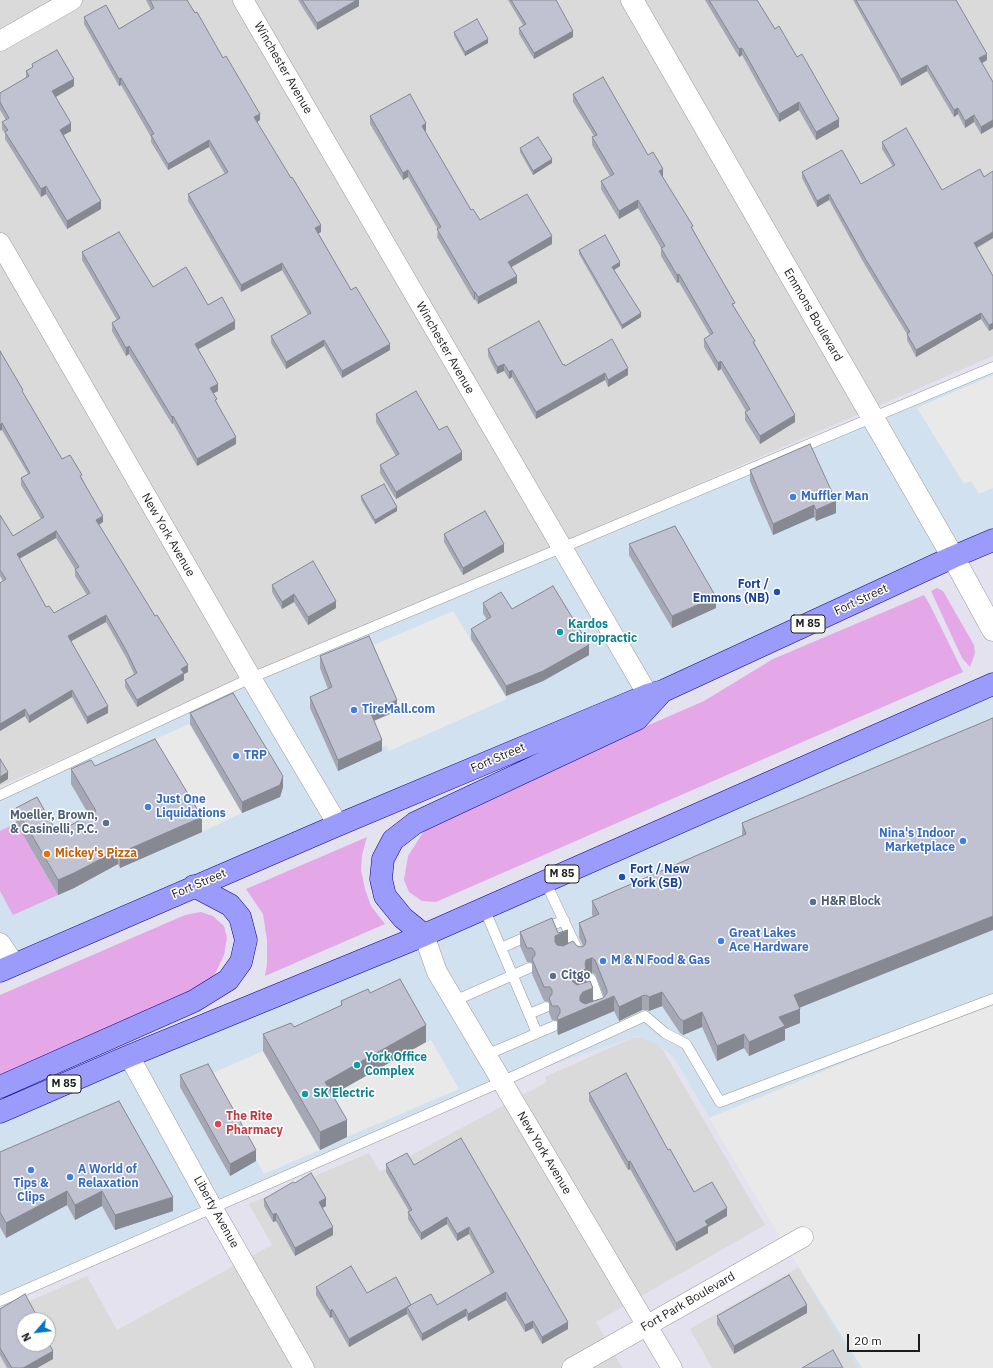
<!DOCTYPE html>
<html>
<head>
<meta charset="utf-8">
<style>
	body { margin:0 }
	#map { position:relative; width:993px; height:1368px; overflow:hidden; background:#e3e2ee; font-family:"IBM Plex Sans",sans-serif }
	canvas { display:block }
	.north { position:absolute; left:16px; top:1312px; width:40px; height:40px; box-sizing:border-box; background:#fff; border:1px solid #a5a5a5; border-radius:50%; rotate:242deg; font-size:11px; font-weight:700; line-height:16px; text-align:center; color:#1d1d1d }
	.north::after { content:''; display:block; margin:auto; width:14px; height:18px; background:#0074c9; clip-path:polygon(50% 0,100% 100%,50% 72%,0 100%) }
	.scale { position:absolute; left:847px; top:1334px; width:73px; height:18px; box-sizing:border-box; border:2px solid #1d1d1d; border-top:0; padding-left:5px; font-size:12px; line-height:14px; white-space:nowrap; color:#1d1d1d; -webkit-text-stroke:3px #fff; paint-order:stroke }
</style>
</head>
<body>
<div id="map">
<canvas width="993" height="1368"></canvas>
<div class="north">N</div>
<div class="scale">20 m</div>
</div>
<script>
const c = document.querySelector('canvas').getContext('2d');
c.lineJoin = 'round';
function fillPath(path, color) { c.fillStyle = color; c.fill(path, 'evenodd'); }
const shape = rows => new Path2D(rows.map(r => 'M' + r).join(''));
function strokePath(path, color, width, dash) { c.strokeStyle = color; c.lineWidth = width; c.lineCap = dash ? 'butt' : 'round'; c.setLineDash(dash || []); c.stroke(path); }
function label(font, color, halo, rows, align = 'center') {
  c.font = font + ' "IBM Plex Sans",sans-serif'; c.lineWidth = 3; c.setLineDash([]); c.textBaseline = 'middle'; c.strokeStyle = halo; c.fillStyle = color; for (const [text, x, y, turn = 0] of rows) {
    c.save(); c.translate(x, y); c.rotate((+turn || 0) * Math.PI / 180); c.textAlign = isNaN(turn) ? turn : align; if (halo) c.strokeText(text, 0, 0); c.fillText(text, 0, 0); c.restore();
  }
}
const residential = shape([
	[0,0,993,0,993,356,0,786],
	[642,1037,656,1042,664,1052,765,1225,596,1322,622,1368,0,1368,0,1314,87,1276,117,1330,272,1245,249,1204,369,1153,380,1172,547,1082,545,1077,632,1038],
	[24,1320,48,1320,48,1344,24,1344],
	[801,1266,867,1368,712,1368,690,1329]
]);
const commercial = shape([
	[993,367,993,540,0,971,0,795,251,678],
	[993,684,993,1368,858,1368,673,1056,657,1044,637,1036,501,1082,0,1301,0,1112]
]);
const grass = shape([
	[937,588,943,591,974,645,975,653,970,667,962,658,931,591],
	[924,595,930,605,963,672,436,902,422,901,409,892,404,880,408,856,424,831,447,813,704,701,773,659],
	[16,823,58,895,13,915,0,891,0,831],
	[367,837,362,855,361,870,365,889,371,906,385,924,265,976,267,963,267,940,263,914,246,889],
	[201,912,213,916,224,926,227,938,224,955,215,974,199,990,0,1079,0,995,185,915]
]);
const parking = shape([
	[993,375,993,488,979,494,971,481,964,484,917,408],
	[453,611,507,699,389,751,386,745,381,748,370,722,397,711,369,647],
	[189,724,242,813,202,832,149,742],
	[993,1002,993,1368,862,1368,786,1247,709,1118],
	[291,1040,426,1042,431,1040,459,1089,347,1137],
	[263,1051,320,1150,264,1174,208,1075]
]);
const service = shape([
	[0,795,251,678,993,367],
	[545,881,579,953],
	[484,908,537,1033],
	[501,948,564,920],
	[591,979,601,1006,595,1008],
	[454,1001,529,968],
	[529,1014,546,1007],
	[486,1055,554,1026],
	[0,1301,501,1082,645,1016,665,1033,686,1044,720,1102,993,999]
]);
const minor = shape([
	[243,0,648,695],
	[0,41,72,0],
	[0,243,257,688,338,825],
	[424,935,437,972,672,1368],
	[0,943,15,965],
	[129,1056,212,1207,304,1368],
	[572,1368,803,1237]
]);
const tertiary = shape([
	[632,0,953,557,993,630]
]);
const primary = shape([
	[424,935,403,918,385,896,381,879,383,859,393,840,415,823,637,719,660,694],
	[0,971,338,825,648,695,663,691,953,557,993,540],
	[0,1087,194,1001,228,980,241,962,246,940,240,917,230,905,194,886],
	[0,1112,129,1056,424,935,993,684]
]);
const wall = shape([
	[146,0,187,0,260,120,257,122,321,232,318,233,351,290,390,350,342,378,324,346,286,369,271,343,271,336,308,315,282,270,241,292,188,201,188,194,225,174,209,147,168,170,151,142,151,137,121,85,119,86,84,24,84,17,119,29,151,10],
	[298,0,359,0,359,6,317,30],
	[508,0,556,0,573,37,534,59,519,34,519,28,523,25],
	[705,0,757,0,775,29,839,127,816,140,799,110,779,122,742,55,739,57],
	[853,0,956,0,987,60,982,63,993,82,993,127,981,134,974,122,965,128,958,114,954,117,927,71,901,86],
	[454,32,488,43,465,56,454,36],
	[32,64,74,86,56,97,71,131,64,135,101,209,67,229,46,194,41,197,5,139,5,133,2,129,2,122,6,120,0,110,0,93,26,78,26,71,32,68],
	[573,94,648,155,663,177,693,229,735,308,755,344,795,422,760,444,745,420,745,412,746,411,721,369,718,371,704,347,704,339,710,335,679,282,677,283,661,256,661,248,638,208,619,219,601,189,601,181,610,176,592,145,592,137,594,136,573,102],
	[370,116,426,131,425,131,471,210,480,220,552,244,511,267,517,283,478,304,475,299,474,300,437,237,438,229,408,177,403,180,370,124],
	[882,142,942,190,984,177,993,171,993,238,977,248,993,276,989,331,981,319,916,357,907,340,907,334,866,267,829,200,817,207,802,178,802,172,861,184,893,167,882,149],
	[520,148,552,163,533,175,520,152],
	[579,250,620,266,614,270,641,317,622,329,579,254],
	[82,252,153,287,208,305,235,329,198,349,218,391,213,393,217,403,236,444,197,466,173,423,172,424,129,354,126,356,112,331,112,323,117,320,82,260],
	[488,349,563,365,565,366,628,375,608,387,605,380,536,419,512,377,509,379,504,371,497,374,488,356],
	[0,351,23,393,62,459,82,478,103,522,99,525,188,672,184,674,184,680,137,707,125,687,125,680,134,674,127,659,106,622,71,641,108,713,87,724,72,697,29,723,25,716,0,731,0,583,3,581,0,576,0,515,13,536,41,519,21,485,21,478,28,474,2,430],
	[56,538,75,569,75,576,87,595,54,613,46,607,19,559],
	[376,414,439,430,462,460,396,499,380,473,380,465,396,456,376,422],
	[750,470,836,513,816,521,814,517,773,535,750,481],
	[361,496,397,511,375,524,361,500],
	[444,534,504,552,463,575,444,542],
	[629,544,716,608,672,628,629,555],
	[272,585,336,608,308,625,294,602,282,609,272,592],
	[483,603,512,609,589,655,543,681,506,696,471,639,471,629,487,620,483,613],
	[320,656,397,711,374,721,382,751,338,771,310,708,310,697,328,689,320,668],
	[190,713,283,787,280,797,242,813,190,724],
	[993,718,799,1008,800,1023,785,1029,785,1040,749,1056,744,1048,717,1061,702,1027,683,1035,680,1033,662,1006,649,1011,646,1010,642,1010,619,1021,614,1011,558,1035,557,1032,557,1021,552,1020,549,1013,549,1002,544,1001,532,974,532,963,527,962,520,946,520,932,558,933,568,944,577,946,583,946,579,937,579,923,593,916,592,915,592,901,742,836,742,823],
	[592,973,595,974,604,997,603,998,593,1001,586,982,586,975],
	[95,766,202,832,120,868,118,864,74,888,58,895,16,823,16,808,57,833,89,815,71,784,71,769],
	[370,993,426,1042,332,1095,347,1137,320,1150,263,1051,263,1034,294,1027,341,1006,341,1001],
	[180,1075,256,1161,230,1176,180,1087],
	[589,1093,668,1150,694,1192,727,1216,708,1227,708,1233,676,1251,630,1169,628,1170,589,1101],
	[0,1152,173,1211,115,1230,102,1206,75,1220,67,1205,6,1238,0,1227],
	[386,1164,414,1165,568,1329,542,1344,533,1328,525,1332,506,1300,468,1321,466,1316,422,1341,407,1314,349,1347,332,1317,330,1318,316,1295,316,1287,367,1293,411,1305,437,1305,491,1274,469,1234,457,1241,447,1224,421,1240,408,1219,408,1212,409,1211,386,1172],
	[295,1183,326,1206,322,1208,333,1235,295,1256,276,1221,273,1222,264,1206,264,1199],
	[0,1309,24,1320,53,1359,37,1368,7,1368,0,1355],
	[807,1313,734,1354,717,1324,717,1316]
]);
const shadedWall = shape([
	[357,0,359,0,359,6,317,30,317,23],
	[573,31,573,37,534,59,534,53],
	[488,39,488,43,465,56,465,52],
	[742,48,742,55,739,57,739,49],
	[987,54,987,60,979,65,979,58],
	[927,65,927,71,901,86,901,79],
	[121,78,121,85,119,86,119,79],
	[74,79,74,86,52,99,52,91],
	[799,102,799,110,779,122,779,114],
	[958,108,958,114,954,117,954,110],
	[260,114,260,120,254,124,254,117],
	[974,115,974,122,965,128,965,121],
	[839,119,839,127,816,140,816,132],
	[993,120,993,127,981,134,981,127],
	[71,123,71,131,60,137,60,130],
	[426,123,426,131,422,133,422,126],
	[209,140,209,147,168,170,168,164],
	[552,159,552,163,533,175,533,171],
	[663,169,663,177,659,171],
	[408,170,408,177,403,180,403,173],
	[46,186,46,194,41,197,41,189],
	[829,194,829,200,817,207,817,201],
	[638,200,638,208,619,219,619,211],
	[101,201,101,209,67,229,67,221],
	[321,225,321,232,315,235,315,228],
	[993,232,993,238,974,249,974,243],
	[552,236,552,244,508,269,508,262],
	[620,262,620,266,612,271,612,267],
	[282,263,282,270,241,292,241,285],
	[679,274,679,282,677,283,677,275],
	[517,276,517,283,478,304,478,297],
	[474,292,475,292,475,299,474,300],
	[641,313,641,317,622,329,622,325],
	[981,313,981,319,916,357,916,350],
	[235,321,235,329,195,351,195,344],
	[993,323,993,329,989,331,989,325],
	[324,340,324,346,286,369,286,362],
	[390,344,390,350,342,378,342,371],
	[129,346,129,354,126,356,126,348],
	[721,361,721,369,718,371,718,363],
	[504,364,504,371,497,374,497,367],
	[628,368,628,375,608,387,608,380],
	[512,370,512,377,509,379,509,372],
	[605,373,605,380,536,419,536,412],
	[218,384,218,391,210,395,210,388],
	[795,415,795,422,760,444,760,436],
	[173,416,173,423,172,424,172,417],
	[2,423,2,430,0,431,0,425],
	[236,437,236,444,197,466,197,459],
	[462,452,462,460,396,499,396,492],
	[836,501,836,513,816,521,816,510],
	[814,505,814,517,773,535,773,524],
	[397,507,397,511,375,524,375,520],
	[103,516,103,522,96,526,96,520],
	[56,531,56,538,17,560,17,554],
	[504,544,504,552,463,575,463,568],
	[294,594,294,602,282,609,282,602],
	[716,597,716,608,672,628,672,616],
	[336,601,336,608,308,625,308,617],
	[106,615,106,622,68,643,68,636],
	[589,645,589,655,543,681,506,696,506,686],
	[188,665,188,672,184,674,184,680,137,707,137,700,181,669],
	[72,690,72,697,29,723,29,716],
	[397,700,397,711,370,722,370,711],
	[108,706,108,713,87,724,87,717],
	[25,709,25,716,0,731,0,724],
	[382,740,382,751,338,771,338,760],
	[8,772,8,779,0,784,0,777],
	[283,776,283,787,280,797,242,813,242,802],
	[202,817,202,832,120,868,120,853],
	[118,850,118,864,74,888,58,895,58,880],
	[993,916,993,930,794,1010,794,995],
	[568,930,568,944,555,951,555,936],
	[592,958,592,973,586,975,586,983,572,992,572,977,585,964,586,960],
	[593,988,593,1002,580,1011,580,996,583,992],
	[662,992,662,1006,649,1011,649,997],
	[614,996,614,1011,558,1035,558,1020],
	[642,996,642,1010,619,1021,619,1007],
	[800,1009,800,1023,785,1029,785,1040,749,1056,749,1042,779,1017],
	[702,1012,702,1027,683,1035,683,1021],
	[426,1025,426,1042,325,1099,325,1082],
	[744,1034,744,1048,717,1061,717,1046],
	[347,1120,347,1137,320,1150,320,1132],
	[256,1150,256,1161,230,1176,230,1164],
	[630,1161,630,1169,628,1170,628,1162],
	[67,1191,67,1205,6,1238,6,1223],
	[102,1191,102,1206,75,1220,75,1205],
	[173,1197,173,1211,115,1230,115,1215],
	[326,1198,326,1206,319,1210,319,1202],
	[727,1208,727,1216,708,1227,708,1233,676,1251,676,1243,705,1221],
	[276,1213,276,1221,273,1222,273,1215],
	[447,1217,447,1224,421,1240,421,1233],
	[333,1227,333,1235,295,1256,295,1248],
	[469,1227,469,1234,457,1241,457,1234],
	[506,1292,506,1300,468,1321,468,1314],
	[411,1305,411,1312,407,1307,407,1314,349,1347,349,1339],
	[807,1305,807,1313,734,1354,734,1346],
	[332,1309,332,1317,330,1318,330,1311],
	[466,1309,466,1316,422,1341,422,1334],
	[533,1321,533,1328,525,1332,525,1325],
	[568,1322,568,1329,542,1344,542,1337],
	[53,1351,53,1359,37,1368,23,1368]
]);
const building = shape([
	[150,0,187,0,195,13,197,12,223,58,226,56,260,114,254,117,291,178,292,177,321,225,315,228,351,290,356,287,390,344,342,371,324,340,286,362,271,336,311,313,282,263,241,285,188,194,228,172,209,140,168,164,151,135,154,134,121,78,119,79,84,17,106,5,119,29,154,8,150,0],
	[302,0,357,0,317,23,302,0],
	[511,0,556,0,573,31,534,53,519,28,526,24,511,0],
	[709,0,757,0,775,29,779,26,797,57,802,54,839,119,816,132,799,102,779,114,742,48,739,49,709,0],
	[856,0,956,0,987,54,979,58,993,82,993,120,981,127,974,115,965,121,958,108,954,110,927,65,901,79,856,0],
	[477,19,488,39,465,52,454,32,477,19],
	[57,50,74,79,52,91,71,123,60,130,101,201,67,221,46,186,41,189,5,132,8,130,2,122,9,118,0,102,0,93,29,76,26,71,33,67,32,64,57,50],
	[603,77,648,155,653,152,663,169,659,171,693,226,691,227,735,303,732,304,755,341,753,342,795,415,760,436,745,412,750,409,721,361,718,363,704,339,713,333,679,274,677,275,661,248,665,246,638,200,619,211,601,181,614,174,592,137,597,135,573,94,603,77],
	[410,94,426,123,422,126,471,210,473,209,480,220,527,194,552,236,508,262,517,276,478,297,475,292,474,292,437,229,441,227,408,170,403,173,370,116,410,94],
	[906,128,942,190,980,169,984,177,993,171,993,232,974,243,993,276,993,323,989,325,981,313,916,350,907,334,910,332,866,260,829,194,817,201,802,172,842,150,861,184,895,165,882,142,906,128],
	[538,137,552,159,533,171,520,148,538,137],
	[119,232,153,287,186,267,208,305,222,297,235,321,195,344,218,384,210,388,217,399,215,400,236,437,197,459,173,416,172,417,129,346,126,348,112,323,120,318,82,252,119,232],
	[605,235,620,262,612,267,641,313,622,325,579,250,605,235],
	[539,321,563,365,564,364,565,366,612,339,628,368,608,380,605,373,536,412,512,370,509,372,504,364,497,367,488,349,539,321],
	[0,351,23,390,22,391,62,459,70,455,82,475,80,476,103,516,96,520,155,616,157,615,188,665,181,669,184,673,137,700,125,680,137,673,127,652,106,615,68,636,108,706,87,717,72,690,29,716,25,709,0,724,0,583,6,579,0,570,0,515,13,536,44,517,21,478,30,473,2,423,0,425,0,351],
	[56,531,79,567,75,569,90,593,54,613,49,606,46,607,17,554,56,531],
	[416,391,439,430,447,426,462,452,396,492,380,465,399,454,376,414,416,391],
	[810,444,836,501,816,510,814,505,773,524,750,470,810,444],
	[384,484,397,507,375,520,361,496,384,484],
	[485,511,504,544,463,568,444,534,485,511],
	[675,526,716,597,672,616,629,544,675,526],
	[313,561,336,601,308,617,294,594,282,602,272,585,313,561],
	[553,586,589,645,543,671,506,686,471,629,491,617,483,603,501,592,512,609,553,586],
	[369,636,397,700,370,711,382,740,338,760,310,697,332,687,320,656,369,636],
	[233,693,283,776,280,785,242,802,190,713,233,693],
	[993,718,993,916,794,995,800,1009,779,1017,785,1026,749,1042,744,1034,717,1046,702,1012,683,1021,680,1019,662,992,649,997,646,995,642,996,619,1007,614,996,558,1020,557,1018,560,1013,560,1009,558,1006,552,1006,549,998,552,994,552,990,550,987,544,987,532,959,535,955,535,952,532,948,527,948,520,932,552,918,558,933,568,930,555,936,555,942,557,945,563,946,573,941,577,946,582,947,585,945,586,941,579,923,599,914,592,901,746,834,742,823,993,718],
	[592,958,595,960,607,990,607,993,603,998,585,1004,580,1001,580,996,583,992,593,988,590,981,577,985,572,981,572,977,575,973,586,969,585,964,586,960,592,958],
	[155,739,202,817,120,853,118,850,74,873,58,880,16,808,37,797,57,833,96,811,71,769,91,760,95,766,155,739],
	[0,759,8,772,0,777,0,759],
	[400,979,426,1025,325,1082,347,1120,320,1132,263,1034,291,1023,294,1027,342,1005,341,1001,368,989,370,993,400,979],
	[208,1064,256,1150,230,1164,180,1075,208,1064],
	[626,1073,668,1150,670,1149,694,1192,712,1182,727,1208,705,1221,708,1225,676,1243,630,1161,628,1162,589,1093,626,1073],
	[119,1101,173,1197,115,1215,102,1191,75,1205,67,1191,6,1223,0,1212,0,1152,119,1101],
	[461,1138,568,1322,542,1337,533,1321,525,1325,506,1292,468,1314,466,1309,422,1334,407,1307,431,1294,437,1305,494,1272,469,1227,457,1234,447,1217,421,1233,408,1212,412,1210,386,1164,407,1153,414,1165,461,1138],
	[311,1173,326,1198,319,1202,333,1227,295,1248,276,1213,273,1215,264,1199,293,1182,295,1183,311,1173],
	[351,1266,367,1293,396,1277,411,1305,349,1339,332,1309,330,1311,316,1287,351,1266],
	[789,1275,807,1305,734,1346,717,1316,789,1275],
	[25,1294,39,1320,24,1320,24,1344,48,1344,48,1342,53,1351,23,1368,12,1368,0,1348,0,1309,25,1294],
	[833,1350,843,1368,802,1368,833,1350]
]);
const markers = [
	[793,497,4,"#3f7fe0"],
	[777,592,4,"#1a4fb4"],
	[560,632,4,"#0f9aa8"],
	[354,710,4,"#3f7fe0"],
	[236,756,4,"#3f7fe0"],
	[148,807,4,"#3f7fe0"],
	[106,823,4,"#5c6f8a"],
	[963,841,4,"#3f7fe0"],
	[47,854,4,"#e8710a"],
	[622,877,4,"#1a4fb4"],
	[813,902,4,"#5c6f8a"],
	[721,941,4,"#3f7fe0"],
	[603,961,4,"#3f7fe0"],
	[553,976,4,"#5c6f8a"],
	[357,1065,4,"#0f9aa8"],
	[305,1094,4,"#0f9aa8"],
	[218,1124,4,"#e0444e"],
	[31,1170,4,"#3f7fe0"],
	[70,1177,4,"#3f7fe0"]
];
const shields = [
	[808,624,34],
	[562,874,34],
	[64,1084,34]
];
const shieldNames = [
	["M 85",808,624],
	["M 85",562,874],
	["M 85",64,1084]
];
const streetNames = [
	["Winchester Avenue",283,68,60],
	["Emmons Boulevard",813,315,60],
	["Winchester Avenue",445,348,60],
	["New York Avenue",168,535,60],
	["Fort Street",861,600,-25],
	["Fort Street",498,758,-23],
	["Fort Street",199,884,-23],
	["New York Avenue",544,1153,59],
	["Liberty Avenue",216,1212,61],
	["Fort Park Boulevard",688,1302,-30]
];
const shopNames = [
	["Muffler Man",801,497],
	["TireMall.com",362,710],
	["TRP",244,756],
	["Just One",156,800],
	["Liquidations",156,814],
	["Nina's Indoor",955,834,"right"],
	["Marketplace",955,848,"right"],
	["Great Lakes",729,934],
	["Ace Hardware",729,948],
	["M & N Food & Gas",611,961],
	["A World of",78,1170],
	["Relaxation",78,1184],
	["Tips &",31,1184,"center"],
	["Clips",31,1198,"center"]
];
const transitNames = [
	["Fort /",769,585],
	["Emmons (NB)",769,599],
	["Fort / New",630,870,"left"],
	["York (SB)",630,884,"left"]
];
const cultureNames = [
	["Kardos",568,625],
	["Chiropractic",568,639],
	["York Office",365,1058],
	["Complex",365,1072],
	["SK Electric",313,1094]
];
const serviceNames = [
	["Moeller, Brown,",98,816,"right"],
	["& Casinelli, P.C.",98,830,"right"],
	["H&R Block",821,902],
	["Citgo",561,976]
];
const foodNames = [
	["Mickey's Pizza",55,854]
];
const healthNames = [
	["The Rite",226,1117],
	["Pharmacy",226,1131]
];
fillPath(residential, '#dadadb');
fillPath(commercial, '#d1e1ef');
fillPath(grass, '#e4a8e9');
fillPath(parking, '#e9e9e9');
strokePath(service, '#9a9a9a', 11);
strokePath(minor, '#9a9a9a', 21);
strokePath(tertiary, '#9a9a9a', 23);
strokePath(primary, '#0e0095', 23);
strokePath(service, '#fff', 10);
strokePath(minor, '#fff', 20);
strokePath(tertiary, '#fff', 22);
strokePath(primary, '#9a9bfb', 22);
fillPath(wall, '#a5a7b4');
fillPath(shadedWall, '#868892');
fillPath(building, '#c0c2d1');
strokePath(building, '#868892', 1);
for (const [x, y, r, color] of markers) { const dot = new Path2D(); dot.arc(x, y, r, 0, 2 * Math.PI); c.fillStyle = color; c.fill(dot); strokePath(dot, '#fff', 1.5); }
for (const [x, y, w] of shields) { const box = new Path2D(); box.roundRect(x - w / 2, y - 9, w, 18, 3); c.fillStyle = '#fff'; c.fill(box); strokePath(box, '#1d1d1d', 1); }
label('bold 11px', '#1d1d1d', null, shieldNames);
label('12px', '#1d1d1d', '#fff', streetNames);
label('bold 12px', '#366cbe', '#fff', shopNames, 'left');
label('bold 12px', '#164399', '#fff', transitNames, 'right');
label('bold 12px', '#0d838f', '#fff', cultureNames, 'left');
label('bold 12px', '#4e5e75', '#fff', serviceNames, 'left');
label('bold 12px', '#c56008', '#fff', foodNames, 'left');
label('bold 12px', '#be3a42', '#fff', healthNames, 'left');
</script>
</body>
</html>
